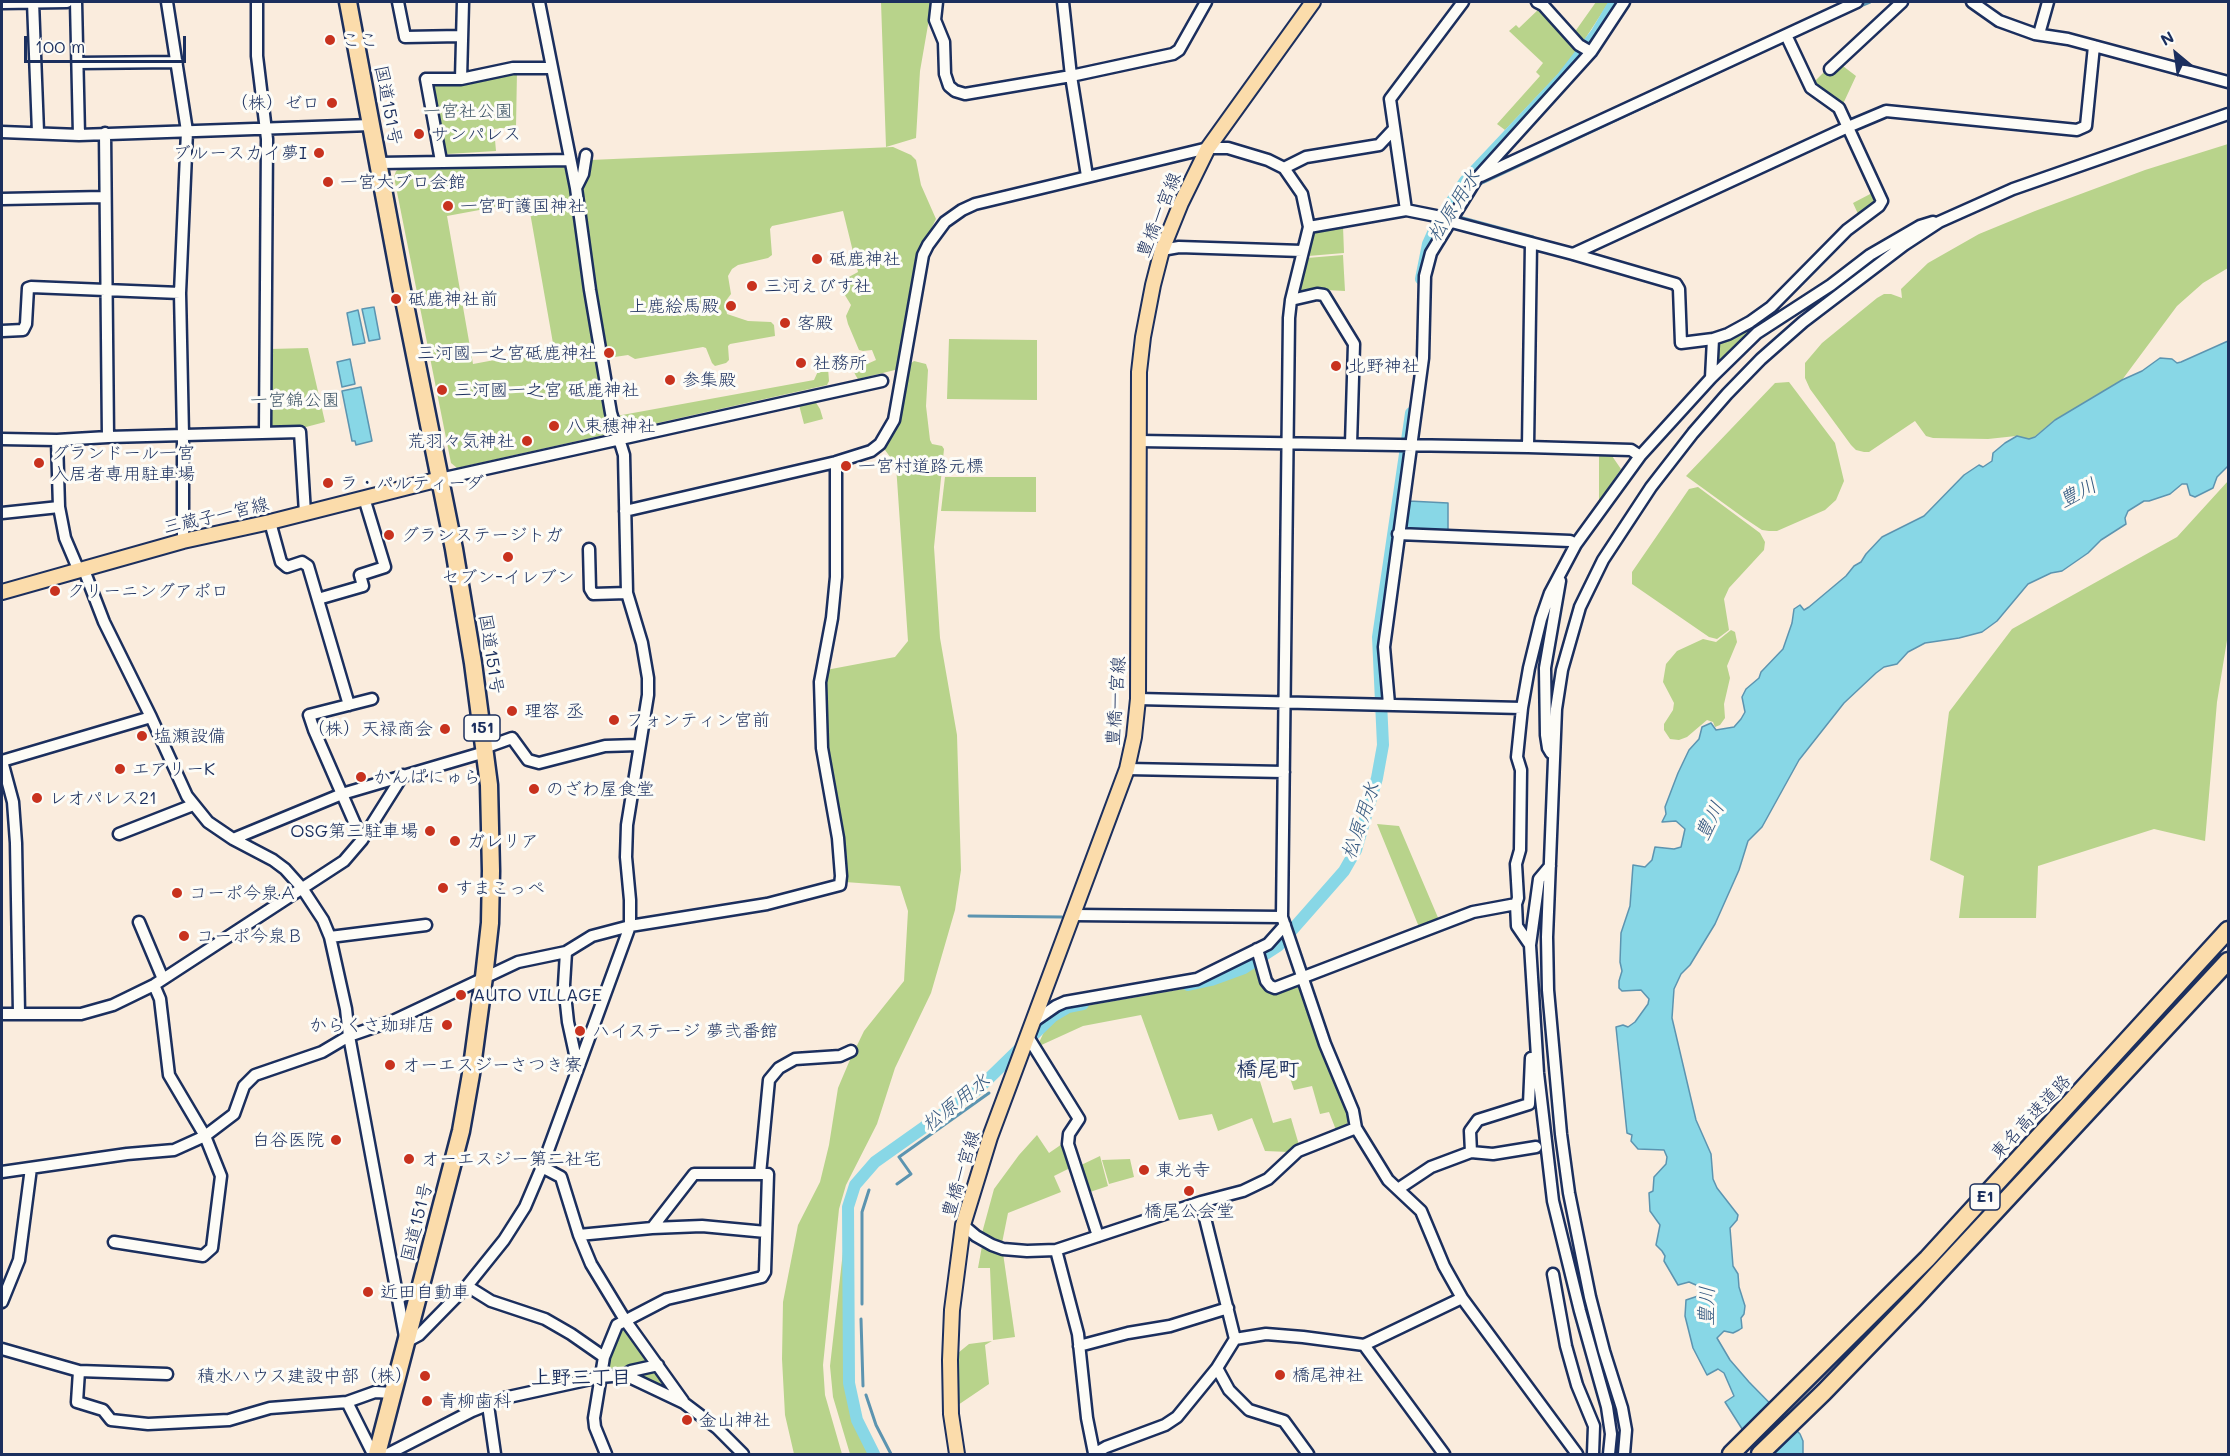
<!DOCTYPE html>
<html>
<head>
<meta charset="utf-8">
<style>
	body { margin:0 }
	#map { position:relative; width:2230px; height:1456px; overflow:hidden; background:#faecdd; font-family:Mali,sans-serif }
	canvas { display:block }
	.frame { position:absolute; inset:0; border:3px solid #1b2f5e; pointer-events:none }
	.north { position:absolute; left:2146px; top:24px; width:60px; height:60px; -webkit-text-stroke:4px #fdfcf7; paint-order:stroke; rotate:331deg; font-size:16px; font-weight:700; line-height:24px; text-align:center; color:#1b2f5e }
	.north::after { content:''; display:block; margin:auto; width:21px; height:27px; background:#1b2f5e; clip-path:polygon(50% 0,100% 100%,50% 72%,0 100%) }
	.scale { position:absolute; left:24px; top:36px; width:162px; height:27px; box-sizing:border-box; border:3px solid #1b2f5e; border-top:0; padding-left:8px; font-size:18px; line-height:21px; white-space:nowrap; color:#1b2f5e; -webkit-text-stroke:4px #fdfcf7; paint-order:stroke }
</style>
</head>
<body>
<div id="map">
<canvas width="2230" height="1456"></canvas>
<div class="frame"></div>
<div class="north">N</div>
<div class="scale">100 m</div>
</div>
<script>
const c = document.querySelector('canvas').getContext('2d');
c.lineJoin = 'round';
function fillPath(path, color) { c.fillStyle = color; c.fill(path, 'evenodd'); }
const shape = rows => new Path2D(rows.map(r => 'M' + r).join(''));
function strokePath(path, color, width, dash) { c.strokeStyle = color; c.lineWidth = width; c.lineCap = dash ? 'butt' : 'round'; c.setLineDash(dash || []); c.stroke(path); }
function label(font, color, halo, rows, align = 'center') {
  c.font = font + ' Mali,"Klee One",sans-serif'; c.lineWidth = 6; c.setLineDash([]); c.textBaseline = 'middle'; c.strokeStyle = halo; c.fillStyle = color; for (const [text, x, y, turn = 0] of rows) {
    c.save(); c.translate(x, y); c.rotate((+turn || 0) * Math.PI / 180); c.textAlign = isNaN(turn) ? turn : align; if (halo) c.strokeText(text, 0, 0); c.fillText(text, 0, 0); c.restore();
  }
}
const green = shape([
	[881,2,932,2,920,71,916,138,886,147],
	[1596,2,1609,2,1583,42,1574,33],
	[1541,7,1579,48,1559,73,1505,130,1497,124,1540,76,1536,72,1543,63,1509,31,1516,25,1519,28],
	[1839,63,1856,76,1843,104,1814,82,1828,68],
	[517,71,516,127,494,129,496,151,447,154,444,152,431,85,434,82],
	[2228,144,2228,268,2203,283,2177,306,2122,380,2055,420,2034,437,2029,439,2016,436,1988,439,1933,438,1926,436,1915,421,1869,452,1864,452,1856,450,1851,445,1810,389,1805,378,1805,363,1822,343,1877,298,1884,294,1891,294,1902,298,1901,289,1928,263,1979,234,2035,211,2145,170],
	[893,147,911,155,916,160,921,185,936,219,919,253,898,368,895,370,858,379,856,376,854,372,856,369,876,360,872,350,863,351,859,350,848,324,846,316,851,305,843,292,843,283,847,278,858,272,843,211,772,226,770,229,772,255,768,258,738,265,732,269,728,276,731,294,725,302,727,314,748,321,771,322,774,325,775,336,730,344,728,346,729,360,726,363,715,366,712,363,706,348,703,347,635,359,628,355,601,359,597,366,605,412,611,417,814,380,819,369,825,365,828,368,829,381,827,385,457,468,451,463,394,177,396,171,401,168,495,168,566,164,590,160],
	[528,201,554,349,473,364,447,216],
	[1874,192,1878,201,1859,216,1853,203],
	[1343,226,1344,253,1308,256,1312,234,1315,232],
	[1343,255,1345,291,1326,290,1298,295,1307,258],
	[1757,322,1758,326,1719,363,1716,361,1717,343],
	[949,339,1037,340,1037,400,947,399],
	[308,348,325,422,306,427,273,428,270,425,270,349],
	[914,361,926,364,928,370,926,406,930,440,932,444,942,446,944,449,934,547,940,638,957,735,961,870,955,910,931,993,895,1068,877,1124,846,1185,839,1209,823,1365,825,1395,842,1454,794,1454,785,1415,782,1359,783,1302,798,1225,820,1182,829,1145,838,1088,849,1062,864,1031,904,981,908,911,900,886,845,882,846,874,843,839,826,747,824,682,826,670,895,657,908,641,896,465,885,450,885,447,899,421,910,364],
	[1789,382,1835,443,1844,481,1836,500,1825,510,1777,531,1769,531,1762,530,1744,518,1686,476,1775,383],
	[815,401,820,409,823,419,804,424,799,405],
	[1599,456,1612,456,1621,469,1599,501],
	[945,477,1036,477,1036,512,941,511],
	[2228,481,2228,634,2217,702,2205,841,2154,829,2038,866,2036,918,1959,918,1964,876,1930,860,1949,712,2012,629,2177,537],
	[1698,487,1760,533,1765,542,1764,550,1729,588,1724,599,1729,630,1717,639,1709,637,1632,584,1632,572,1689,489],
	[1731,630,1735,632,1737,642,1727,666,1730,678,1724,704,1725,718,1720,725,1715,727,1713,722,1707,720,1687,737,1679,740,1670,739,1664,730,1664,724,1673,710,1674,703,1663,682,1666,664,1677,651,1703,639,1716,642],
	[1377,824,1399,826,1439,920,1419,927],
	[1259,963,1268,988,1299,982,1349,1119,1346,1126,1336,1130,1329,1112,1320,1114,1312,1086,1294,1090,1287,1069,1259,1078,1273,1123,1291,1118,1299,1145,1289,1152,1265,1151,1252,1118,1218,1131,1212,1114,1179,1120,1141,1015,1083,1026,1037,1047,1048,1023,1061,1012,1068,1009,1212,984,1245,971],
	[1037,1135,1049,1153,1065,1142,1072,1167,1054,1176,1061,1192,1008,1213,1002,1243,993,1240,982,1233,994,1189,1019,1155],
	[1100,1156,1108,1186,1087,1193,1079,1166],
	[1130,1159,1134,1177,1109,1184,1102,1160],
	[845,1234,845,1384,854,1422,868,1454,850,1454,833,1397,830,1366],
	[982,1246,995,1252,1003,1253,1015,1337,993,1340,990,1268,978,1268],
	[625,1328,668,1388,662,1389,607,1373,606,1369,608,1359,619,1330],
	[992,1341,985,1345,989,1384,958,1405,958,1353,969,1344]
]);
const water = shape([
	[374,307,380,339,369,341,362,309,374,307],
	[358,310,365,343,353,345,347,313,358,310],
	[2228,341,2228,466,2217,477,2213,488,2195,497,2190,495,2187,484,2182,484,2170,494,2149,501,2144,501,2128,511,2125,518,2126,524,2101,540,2088,553,2062,571,2051,573,2028,584,1997,621,1982,632,1959,638,1925,643,1908,652,1897,664,1884,667,1876,673,1844,703,1799,760,1762,827,1748,841,1739,870,1715,924,1690,965,1681,974,1674,989,1672,1018,1696,1120,1711,1154,1713,1179,1717,1188,1738,1215,1737,1220,1730,1228,1733,1266,1738,1274,1739,1287,1745,1306,1744,1314,1741,1318,1742,1328,1739,1330,1733,1333,1724,1331,1717,1338,1730,1360,1749,1382,1800,1434,1803,1441,1803,1454,1758,1454,1725,1402,1734,1396,1724,1373,1718,1369,1707,1375,1693,1348,1685,1316,1686,1300,1698,1296,1699,1291,1696,1285,1689,1282,1678,1285,1664,1261,1665,1256,1662,1251,1656,1245,1660,1225,1650,1211,1649,1193,1653,1191,1654,1177,1666,1164,1667,1157,1664,1150,1638,1149,1631,1141,1632,1135,1627,1133,1616,1027,1623,1025,1628,1027,1635,1022,1648,1004,1649,999,1641,990,1622,991,1619,988,1619,981,1622,971,1620,962,1621,933,1630,906,1633,865,1645,867,1652,860,1655,847,1674,849,1681,847,1685,829,1676,821,1662,822,1666,814,1665,807,1678,773,1689,750,1699,739,1702,727,1711,723,1716,730,1734,727,1741,719,1745,712,1742,697,1746,689,1759,678,1761,672,1783,649,1792,623,1794,609,1800,605,1804,610,1809,607,1846,576,1854,566,1861,562,1866,554,1882,537,1924,516,1964,475,1979,465,1983,467,1992,461,1993,453,2005,443,2017,436,2029,439,2035,437,2055,420,2122,380,2142,371,2160,358,2172,359,2177,363,2181,362,2228,341],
	[350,359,355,384,342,387,337,362,350,359],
	[361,387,372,441,356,445,355,441,352,441,342,391,361,387],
	[1409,501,1448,503,1448,531,1404,529,1409,501]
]);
const stream = shape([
	[1858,7,1870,2],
	[1474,193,1480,184,1783,42],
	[1460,214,1459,217,1533,237],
	[969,916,1062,917],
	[897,1184,911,1174,899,1157,989,1093],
	[862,1304,862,1212,869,1190],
	[861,1319,863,1386],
	[866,1395,876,1425,891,1454]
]);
const canal = shape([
	[1421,279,1428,244,1437,224,1465,181,1563,77,1596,34,1615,2],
	[1188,985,1211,980,1244,968,1278,946,1344,871,1356,850,1377,778,1383,745,1378,637,1411,413],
	[874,1454,857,1420,849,1383,848,1207,855,1185,875,1162,978,1089,1053,1016,1068,1007,1083,1004]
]);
const minor = shape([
	[33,2,38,132],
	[76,2,79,135],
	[167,2,187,131,180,293,183,435,183,541],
	[257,2,257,56,267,139,265,433],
	[398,2,405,37,461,36],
	[937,2,935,20,944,42,945,74,949,86,955,91,965,94,1071,76,1173,54,1179,50,1206,2],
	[1063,2,1071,76,1087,176],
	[1537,2,1543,5,1579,45,1591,52],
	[1972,2,1999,21,2035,34,2068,39,2228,82],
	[2,3,67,2],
	[2039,34,2048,2],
	[78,63,177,62],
	[1830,69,1902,2],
	[461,79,463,2],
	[2,132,79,135,371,125],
	[105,133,108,437],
	[441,161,426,79,461,79,513,68,552,68],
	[379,163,570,160],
	[1284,168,1306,157,1379,145,1394,129],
	[1481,176,1857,2],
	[576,188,583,174,586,155],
	[2,199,104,197],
	[1406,210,1390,99,1463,2],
	[1309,227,1406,210,1436,216,1444,220,1573,254,1676,284,1679,289,1681,343,1713,339,1728,334,1750,322,1771,307,1847,230,1879,206,1882,201,1839,108,1811,88,1786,35],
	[1162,250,1179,247,1302,251],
	[1573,254,1848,127,1886,111,2077,130,2086,126,2094,46],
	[1291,300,1317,294,1324,295,1354,344,1351,444],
	[2,331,23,330,26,324,28,288,31,287,180,293],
	[1711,378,1713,339],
	[2,439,57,440,108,437,300,432,305,513],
	[57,440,59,507,65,538,79,571],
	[1139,441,1528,447,1631,450,1640,456,1711,378,1757,333,1831,285,1870,255,1920,226,1933,222],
	[1528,447,1531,243],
	[440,479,882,381],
	[625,511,836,462,871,451,880,444,894,420,923,255,928,245,945,222,962,210,975,204,1208,148,1228,148,1268,160,1284,168,1302,194,1309,227,1291,300,1289,318,1282,917,1325,1044,1353,1111,1356,1128,1388,1180,1421,1211,1444,1266,1462,1298,1577,1454],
	[2,513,59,507],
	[270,522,281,562,287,567,302,562,308,566,349,705],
	[1398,534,1570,541,1576,544,1640,456],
	[589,549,590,589,593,594,627,593],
	[84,570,104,622,151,717,187,796,208,822,233,839,273,860,285,869,302,888,323,920,330,937,346,1009,349,1036,406,1342,419,1335,467,1286,504,1240,525,1207,542,1167,630,926,630,900,626,857,627,825,648,695,648,678,642,643,627,593,624,455,611,413,590,290,576,188,539,2],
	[318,599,363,586,360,575,385,567,364,498],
	[1138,699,1522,708],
	[1389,704,1384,647,1423,358,1425,276,1431,253,1477,178,1591,52,1624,2],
	[484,748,512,738,528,760,539,763,605,746,638,745],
	[1554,753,1551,753,1548,748,1546,735,1545,668,1560,581],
	[2,761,13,802,16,843,19,1013],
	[2,761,151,717],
	[1127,769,1284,772],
	[119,834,193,805],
	[233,839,342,794,485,752],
	[362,840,314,730,309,715,372,699],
	[1550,866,1539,879,1530,945,1538,1073,1553,1201,1580,1311,1607,1407,1611,1434,1609,1454],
	[1074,915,1282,917],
	[139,922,163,979],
	[330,937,426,925],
	[1530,945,1517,926,1516,904,1518,898,1516,864,1520,850,1521,770,1517,757,1522,708,1529,668,1541,619,1550,593,1576,544],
	[1257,949,1266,981,1270,986,1275,988,1473,912,1516,904],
	[566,952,564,985,568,1022,578,1068],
	[2,1014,81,1014,113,1005,154,985,344,861,362,840,403,775],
	[1033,1022,1056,1006,1065,1002,1197,979,1268,944,1285,925],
	[1028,1037,1079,1119,1069,1134,1068,1144,1098,1236],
	[1471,1152,1493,1154,1536,1147],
	[542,1167,561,1177,579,1235,591,1264,625,1320,683,1401],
	[2,1172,127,1154,174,1150,205,1136,234,1114,244,1086,255,1075,322,1052,349,1036,395,1020,518,962,566,952,592,936,630,926,767,904,840,885,841,876,838,838,822,748,820,682,832,618,836,577,836,462],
	[760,1174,769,1080,779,1068,795,1059,840,1056,851,1051],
	[1398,1189,1431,1167,1471,1152,1470,1131,1478,1120,1529,1104,1531,1058],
	[963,1225,976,1236,992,1245,1003,1249,1027,1251,1056,1250,1201,1202,1243,1191,1268,1179,1298,1151,1356,1128],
	[652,1228,702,1226,766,1232],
	[579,1235,652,1228,694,1174,768,1174,765,1272,762,1277,667,1299,617,1325,604,1357,594,1418,595,1427,606,1454],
	[114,1242,203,1256,212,1248,221,1176,205,1136,169,1075,160,999,154,985],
	[1056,1250,1078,1334,1087,1418,1094,1453],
	[1553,1274,1566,1346,1577,1385,1594,1426,1593,1454],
	[467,1286,491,1301,545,1319,571,1334,604,1357],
	[2,1302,19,1260,31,1168],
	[1235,1339,1266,1334,1303,1337,1364,1345,1462,1298],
	[1364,1345,1444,1454],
	[1079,1346,1128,1333,1170,1326,1228,1308],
	[2,1349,79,1371],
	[1217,1368,1229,1390,1249,1410,1284,1421,1308,1454],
	[167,1374,79,1371,77,1402,103,1410,111,1420,148,1424,229,1420,270,1408,347,1402,375,1392,393,1393],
	[625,1375,631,1371,658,1365],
	[347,1402,373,1454],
	[488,1405,495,1454],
	[388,1454,472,1411,504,1398,600,1377,625,1375,684,1403,717,1428,743,1454],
	[1094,1454,1106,1447,1165,1425,1177,1417,1217,1368,1235,1339,1201,1202],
	[1624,1454,1626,1430,1622,1408,1604,1351,1590,1297,1569,1193,1561,1134,1548,990,1547,937,1556,709,1562,670,1580,607,1603,560,1651,487,1693,433,1727,394,1761,359,1803,322,1904,245,1939,222,2013,189,2228,114]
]);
const major = shape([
	[2,592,183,541,270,522,440,479],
	[957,1454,951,1414,950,1360,952,1310,963,1225,990,1137,1127,769,1134,737,1138,699,1139,372,1143,337,1153,285,1162,250,1181,203,1208,148,1313,2]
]);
const highway = shape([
	[348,2,401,285,454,549,473,663,489,785,491,871,490,923,484,977,471,1074,461,1131,377,1454],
	[1731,1454,1927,1259,2228,930],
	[1760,1454,1824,1392,1914,1299,2228,961]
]);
const markers = [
	[330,40,6,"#c8321e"],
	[332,103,6,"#c8321e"],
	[419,134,6,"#c8321e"],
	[319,153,6,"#c8321e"],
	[328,182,6,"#c8321e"],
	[448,206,6,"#c8321e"],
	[817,259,6,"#c8321e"],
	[752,286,6,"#c8321e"],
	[396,299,6,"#c8321e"],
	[731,306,6,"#c8321e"],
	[785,323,6,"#c8321e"],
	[609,353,6,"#c8321e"],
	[801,363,6,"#c8321e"],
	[1336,366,6,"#c8321e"],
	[670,380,6,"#c8321e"],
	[442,390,6,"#c8321e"],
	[554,426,6,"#c8321e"],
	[527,441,6,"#c8321e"],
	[39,463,6,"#c8321e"],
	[846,466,6,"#c8321e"],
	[328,483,6,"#c8321e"],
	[389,535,6,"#c8321e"],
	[508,557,6,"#c8321e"],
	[55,591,6,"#c8321e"],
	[512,711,6,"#c8321e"],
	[614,720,6,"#c8321e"],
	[445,729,6,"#c8321e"],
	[142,736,6,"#c8321e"],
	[120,769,6,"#c8321e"],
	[361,777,6,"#c8321e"],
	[534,789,6,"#c8321e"],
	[37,798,6,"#c8321e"],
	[430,831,6,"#c8321e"],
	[455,841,6,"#c8321e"],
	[443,888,6,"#c8321e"],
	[177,893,6,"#c8321e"],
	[184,936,6,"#c8321e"],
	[461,995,6,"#c8321e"],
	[447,1025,6,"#c8321e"],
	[580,1031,6,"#c8321e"],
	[390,1065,6,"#c8321e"],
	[336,1140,6,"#c8321e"],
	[409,1159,6,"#c8321e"],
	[1144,1170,6,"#c8321e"],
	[1189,1191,6,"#c8321e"],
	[368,1292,6,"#c8321e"],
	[1280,1375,6,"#c8321e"],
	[425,1376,6,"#c8321e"],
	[427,1401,6,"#c8321e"],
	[687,1420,6,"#c8321e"]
];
const shields = [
	[482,728,36],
	[1985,1197,30]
];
const shieldNames = [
	["151",482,728],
	["E1",1985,1197]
];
const poiNames = [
	["ここ",342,40],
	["（株）ゼロ",320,103,"right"],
	["サンパレス",431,134],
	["ブルースカイ夢I",307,153,"right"],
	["一宮大ブロ会館",340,182],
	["一宮町護国神社",460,206],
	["砥鹿神社",829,259],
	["三河えびす社",764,286],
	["砥鹿神社前",408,299],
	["上鹿絵馬殿",719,306,"right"],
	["客殿",797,323],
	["三河國一之宮砥鹿神社",597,353,"right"],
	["社務所",813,363],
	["北野神社",1348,366],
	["参集殿",682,380],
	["三河國一之宮 砥鹿神社",454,390],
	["八束穂神社",566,426],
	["荒羽々気神社",515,441,"right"],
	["グランドール一宮",51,453],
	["入居者専用駐車場",51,474],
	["一宮村道路元標",858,466],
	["ラ・パルティーダ",340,483],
	["グランステージトガ",401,535],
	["セブン-イレブン",508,577,"center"],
	["クリーニングアポロ",67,591],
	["理容 丞",524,711],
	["フォンティン宮前",626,720],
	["（株）天禄商会",433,729,"right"],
	["塩瀬設備",154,736],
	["エアリーK",132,769],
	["かんぱにゅら",373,777],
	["のざわ屋食堂",546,789],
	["レオパレス21",49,798],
	["OSG第三駐車場",418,831,"right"],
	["ガレリア",467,841],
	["すまこっぺ",455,888],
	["コーポ今泉Ａ",189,893],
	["コーポ今泉Ｂ",196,936],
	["AUTO VILLAGE",473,995],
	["からくさ珈琲店",435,1025,"right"],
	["ハイステージ 夢弐番館",592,1031],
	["オーエスジーさつき寮",402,1065],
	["白谷医院",324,1140,"right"],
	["オーエスジー第二社宅",421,1159],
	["東光寺",1156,1170],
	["橋尾公会堂",1189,1211,"center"],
	["近田自動車",380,1292],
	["橋尾神社",1292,1375],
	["積水ハウス建設中部（株）",413,1376,"right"],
	["青柳歯科",439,1401],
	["金山神社",699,1420]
];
const streetNames = [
	["国道151号",388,105,79],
	["豊橋一宮線",1159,215,-68],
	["三蔵子一宮線",216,516,-13],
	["国道151号",491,654,81],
	["豊橋一宮線",1116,701,-86],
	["東名高速道路",2031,1117,-47],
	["豊橋一宮線",961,1174,-73],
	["国道151号",417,1222,-76]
];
const parkNames = [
	["一宮社公園",468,111],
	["一宮錦公園",295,400]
];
const waterNames = [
	["松原用水",1454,206,-57],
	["豊川",2078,493,-27],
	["松原用水",1361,821,-71],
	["豊川",1710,821,-63],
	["松原用水",956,1103,-38],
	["豊川",1707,1306,-88]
];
const neighbourhoodNames = [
	["上野三丁目",581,1378]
];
const quarterNames = [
	["橋尾町",1268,1070]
];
fillPath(green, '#b8d38b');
fillPath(water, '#88d7e6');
strokePath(water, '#5c94b0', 1.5);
strokePath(stream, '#5c94b0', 3);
strokePath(canal, '#88d7e6', 12);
strokePath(minor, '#1b2f5e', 15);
strokePath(major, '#1b2f5e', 18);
strokePath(highway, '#1b2f5e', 21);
strokePath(minor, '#fdfcf7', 10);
strokePath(major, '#fbdcab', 14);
strokePath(highway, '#fbdcab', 16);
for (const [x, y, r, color] of markers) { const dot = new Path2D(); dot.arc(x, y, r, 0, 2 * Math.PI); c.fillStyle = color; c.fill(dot); strokePath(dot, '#fdfcf7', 2); }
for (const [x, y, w] of shields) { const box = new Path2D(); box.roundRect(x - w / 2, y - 13, w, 26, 4.5); c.fillStyle = '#fdfcf7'; c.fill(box); strokePath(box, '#1b2f5e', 1.5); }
label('bold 16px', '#1b2f5e', null, shieldNames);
label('18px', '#1b2f5e', '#fdfcf7', poiNames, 'left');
label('18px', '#1b2f5e', '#fdfcf7', streetNames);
label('18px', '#425869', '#fdfcf7', parkNames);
label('italic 20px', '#365980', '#fdfcf7', waterNames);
label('bold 20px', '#1b2f5e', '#fdfcf7', neighbourhoodNames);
label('bold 21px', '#1b2f5e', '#fdfcf7', quarterNames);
</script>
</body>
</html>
